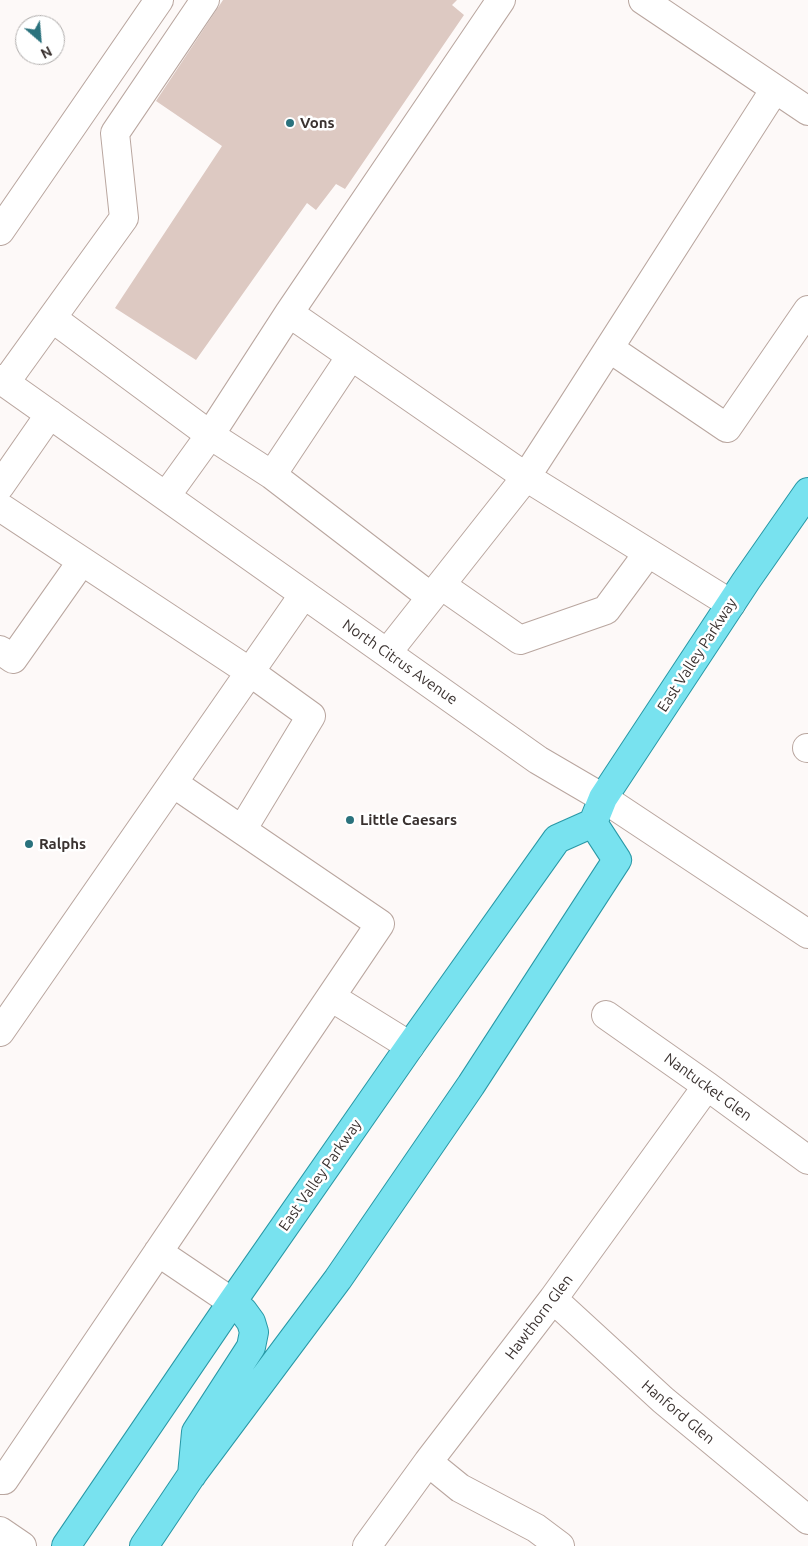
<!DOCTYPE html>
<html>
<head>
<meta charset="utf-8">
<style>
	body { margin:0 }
	#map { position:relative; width:808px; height:1546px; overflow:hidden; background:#fdf9f8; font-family:Ubuntu,sans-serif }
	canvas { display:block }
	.north { position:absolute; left:15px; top:15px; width:50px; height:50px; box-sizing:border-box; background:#fff; border:1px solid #b0adac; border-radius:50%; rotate:153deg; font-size:14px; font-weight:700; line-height:20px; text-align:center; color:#3a3230 }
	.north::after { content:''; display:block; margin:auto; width:18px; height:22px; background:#2a727d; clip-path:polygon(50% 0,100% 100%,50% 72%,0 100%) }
</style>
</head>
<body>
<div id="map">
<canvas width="808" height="1546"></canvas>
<div class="north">N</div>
</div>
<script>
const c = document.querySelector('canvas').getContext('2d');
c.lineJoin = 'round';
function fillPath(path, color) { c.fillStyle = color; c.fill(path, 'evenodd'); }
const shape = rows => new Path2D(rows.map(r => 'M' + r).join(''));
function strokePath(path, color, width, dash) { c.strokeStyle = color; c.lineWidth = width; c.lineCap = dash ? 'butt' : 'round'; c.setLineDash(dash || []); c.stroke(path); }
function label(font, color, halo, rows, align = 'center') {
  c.font = font + ' Ubuntu,sans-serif'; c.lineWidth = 5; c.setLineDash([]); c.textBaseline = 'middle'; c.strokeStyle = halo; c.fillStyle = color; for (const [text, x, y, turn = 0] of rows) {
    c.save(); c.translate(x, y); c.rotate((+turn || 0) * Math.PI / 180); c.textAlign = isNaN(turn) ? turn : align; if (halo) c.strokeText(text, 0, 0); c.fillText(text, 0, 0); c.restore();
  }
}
const building = shape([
	[223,0,457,0,452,5,464,15,345,189,336,184,316,210,307,203,196,360,115,308,222,146,156,101]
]);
const minor = shape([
	[643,0,808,111],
	[0,231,159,0],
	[289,313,526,477,572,406,775,89],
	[52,318,210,435,272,475,351,356],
	[609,348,727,428,808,310],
	[0,379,538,760,603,798,808,934],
	[5,383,124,218,115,133,205,0],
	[272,475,431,597],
	[0,486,50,414],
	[166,496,210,435,289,313,501,0],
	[0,507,250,672,311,716,242,830],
	[441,585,520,640,606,610,648,553],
	[0,650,13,659,82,561],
	[387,653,526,477,731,604],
	[807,748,808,748],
	[331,997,410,1046],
	[606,1015,707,1086,808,1160],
	[0,1032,304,594],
	[158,1252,232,1302],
	[553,1299,663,1400,808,1520],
	[428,1462,460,1488,536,1528,560,1546],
	[0,1480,4,1480,380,924,173,783],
	[0,1531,22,1546],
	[367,1546,428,1462,553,1299,707,1086]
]);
const major = shape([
	[192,1475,196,1432,251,1347,254,1332,251,1322,243,1311,232,1302],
	[66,1546,232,1302,410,1046,557,839,593,823,603,798,746,581,808,492],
	[144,1546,191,1476,338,1279,471,1085,617,860,593,823]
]);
const markers = [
	[290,123,5,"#2a727d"],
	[350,820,5,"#2a727d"],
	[29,844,5,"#2a727d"]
];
const poiNames = [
	["Vons",300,123],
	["Little Caesars",360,820],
	["Ralphs",39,844]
];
const streetNames = [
	["East Valley Parkway",697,655,-57],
	["North Citrus Avenue",400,662,35],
	["Nantucket Glen",708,1087,36],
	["East Valley Parkway",320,1175,-55],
	["Hawthorn Glen",539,1317,-53],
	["Hanford Glen",678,1412,40]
];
fillPath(building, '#ddc9c2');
strokePath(minor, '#b9a69f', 30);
strokePath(major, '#2898a6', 30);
strokePath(minor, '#fff', 28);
strokePath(major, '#78e2ef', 28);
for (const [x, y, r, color] of markers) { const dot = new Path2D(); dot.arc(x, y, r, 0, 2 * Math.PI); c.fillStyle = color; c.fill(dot); strokePath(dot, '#fff', 2); }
label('bold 15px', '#3a3230', '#fff', poiNames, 'left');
label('15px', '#3a3230', '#fff', streetNames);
</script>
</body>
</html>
